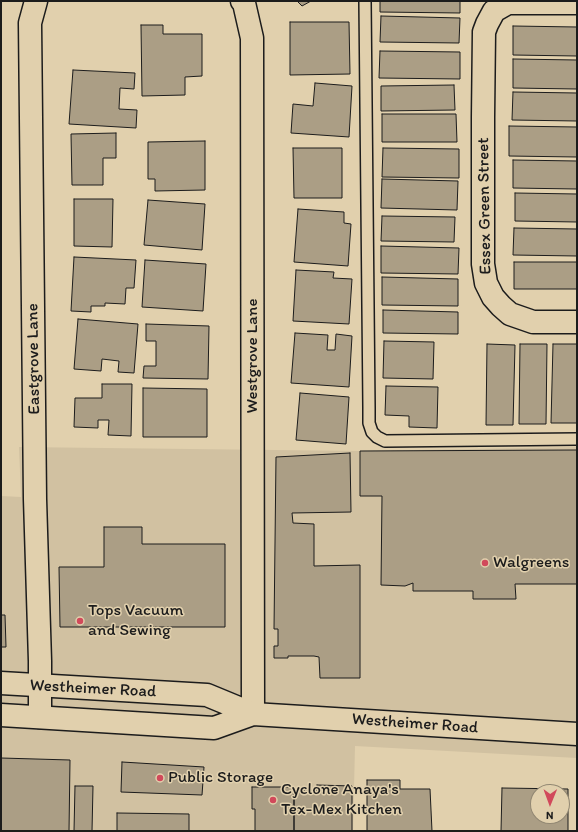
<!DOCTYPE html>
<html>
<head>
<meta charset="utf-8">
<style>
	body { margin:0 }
	#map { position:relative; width:578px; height:832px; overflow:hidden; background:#e1d0ad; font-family:Itim,sans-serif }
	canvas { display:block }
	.frame { position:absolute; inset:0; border:2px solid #1c1c1c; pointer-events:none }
	.north { position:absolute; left:530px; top:784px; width:40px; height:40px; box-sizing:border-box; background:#e1d0ad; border:1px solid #928873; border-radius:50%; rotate:181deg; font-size:11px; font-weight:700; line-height:16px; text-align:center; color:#1c1c1c }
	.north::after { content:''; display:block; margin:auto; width:14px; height:18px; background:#d1495b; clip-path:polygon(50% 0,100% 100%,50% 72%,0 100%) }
</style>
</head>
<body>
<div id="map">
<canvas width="578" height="832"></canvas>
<div class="frame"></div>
<div class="north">N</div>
</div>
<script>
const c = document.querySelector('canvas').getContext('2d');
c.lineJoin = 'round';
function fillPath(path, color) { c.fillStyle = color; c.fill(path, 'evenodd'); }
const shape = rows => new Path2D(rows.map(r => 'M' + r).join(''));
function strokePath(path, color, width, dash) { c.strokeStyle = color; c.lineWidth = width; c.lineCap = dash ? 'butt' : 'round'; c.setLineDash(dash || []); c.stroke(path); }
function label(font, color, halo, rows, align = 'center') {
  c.font = font + ' Itim,sans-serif'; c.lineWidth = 3; c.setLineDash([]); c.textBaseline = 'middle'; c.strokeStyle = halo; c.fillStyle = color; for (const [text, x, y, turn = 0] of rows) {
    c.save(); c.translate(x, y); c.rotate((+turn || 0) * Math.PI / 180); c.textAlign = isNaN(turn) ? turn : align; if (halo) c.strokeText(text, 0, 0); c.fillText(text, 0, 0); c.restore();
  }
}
const built = shape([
	[19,447,360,451,577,447,577,758,355,746,353,831,1,831,1,496,21,497]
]);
const building = shape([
	[297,1,311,1,302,6,297,1],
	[380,1,460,1,460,13,380,12,380,1],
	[381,16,460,18,459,43,380,42,381,16],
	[290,22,349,22,350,74,290,75,290,22],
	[141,25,163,25,163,34,202,34,202,76,185,77,185,95,142,96,141,25],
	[513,26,577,27,577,56,513,55,513,26],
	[380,51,460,52,460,79,379,78,380,51],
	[513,59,577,60,577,89,513,88,513,59],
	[73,70,135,73,134,89,120,88,119,109,137,110,136,128,69,124,73,70],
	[315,83,352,86,349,137,291,133,293,104,313,106,315,83],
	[454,85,455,110,381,111,381,86,454,85],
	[513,92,577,93,577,121,512,120,513,92],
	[382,114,456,114,457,142,382,142,382,114],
	[509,126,577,127,577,157,509,156,509,126],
	[116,133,116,158,103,158,103,185,72,185,71,134,116,133],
	[205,141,205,190,155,191,155,179,148,179,148,142,205,141],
	[293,148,342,148,342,198,294,198,293,148],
	[383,148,459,149,459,178,382,177,383,148],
	[513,160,577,161,577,189,513,188,513,160],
	[382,179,458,181,457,210,381,208,382,179],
	[515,193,577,194,577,222,515,221,515,193],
	[74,199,113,199,112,247,74,246,74,199],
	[148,200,205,204,202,250,144,245,148,200],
	[298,209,344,212,344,223,351,224,348,266,294,262,298,209],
	[382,216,455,217,454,242,381,241,382,216],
	[514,228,577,229,577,256,513,255,514,228],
	[381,246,459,248,458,274,381,273,381,246],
	[74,257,136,260,134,288,126,288,125,304,105,303,105,306,91,306,91,312,71,311,74,257],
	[145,260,206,264,203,311,142,307,145,260],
	[514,262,577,262,577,289,514,289,514,262],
	[296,270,334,272,333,278,352,279,349,324,293,321,296,270],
	[382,277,458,279,458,306,382,305,382,277],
	[383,310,458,312,458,334,383,333,383,310],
	[78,319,138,324,134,373,118,372,119,361,102,359,101,371,74,369,78,319],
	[146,324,209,326,208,379,143,378,144,366,156,366,156,341,146,341,146,324],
	[295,333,328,335,327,350,335,350,336,334,352,336,349,387,291,383,295,333],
	[384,341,434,342,433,379,383,378,384,341],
	[487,344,515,345,513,425,486,425,487,344],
	[520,344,547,344,546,424,519,424,520,344],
	[553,344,577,344,577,423,551,423,553,344],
	[102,384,132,384,131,436,108,435,109,420,98,420,98,428,74,427,75,398,102,398,102,384],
	[386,386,438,387,437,428,409,427,409,416,385,415,386,386],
	[143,388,207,389,207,437,143,437,143,388],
	[300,393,349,397,346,444,296,440,300,393],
	[577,450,577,584,515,584,516,599,473,599,473,591,413,591,413,583,405,586,381,585,382,496,360,496,360,451,577,450],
	[350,453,351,512,292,513,293,523,314,524,314,566,360,565,360,678,320,678,319,657,314,656,288,656,288,658,274,658,274,646,278,646,278,629,274,629,276,457,350,453],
	[104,527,142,527,142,544,225,544,225,627,60,627,59,567,104,567,104,527],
	[1,615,5,615,6,647,1,647,1,615],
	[1,758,70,760,69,831,1,831,1,758],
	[122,762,204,767,202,795,121,792,122,762],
	[367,780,400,780,400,789,430,789,432,831,367,831,367,780],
	[317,785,352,786,352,831,294,831,294,790,317,790,317,785],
	[75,786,93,786,92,831,74,831,75,786],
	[252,787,294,787,294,831,255,831,255,809,252,809,252,787],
	[502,788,568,789,568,831,501,831,502,788],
	[538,792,562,792,562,816,538,816,538,792],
	[117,813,189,814,189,831,117,831,117,813]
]);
const lane = shape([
	[365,1,369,408,369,423,372,432,377,437,385,441,577,439]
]);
const street = shape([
	[36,1,30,23,35,499,40,661,40,717],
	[242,1,244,3,252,38,253,714],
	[577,3,508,3,494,11,487,24,484,32,483,117,483,264,486,283,493,297,501,306,510,314,533,322,577,322]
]);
const primary = shape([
	[1,683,207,695,253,714,577,734],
	[1,715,214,728,253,714]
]);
const markers = [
	[485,563,4,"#d1495b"],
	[80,621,4,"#d1495b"],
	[160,778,4,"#d1495b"],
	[273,800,4,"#d1495b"]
];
const streetNames = [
	["Essex Green Street",485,206,-91],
	["Westgrove Lane",253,356,-90],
	["Eastgrove Lane",34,359,-91],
	["Westheimer Road",93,689,3],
	["Westheimer Road",415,724,4]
];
const poiNames = [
	["Walgreens",493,563],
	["Tops Vacuum",88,611],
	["and Sewing",88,631],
	["Public Storage",168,778],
	["Cyclone Anaya's",281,790],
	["Tex-Mex Kitchen",281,810]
];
fillPath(built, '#d1c1a1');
fillPath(building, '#ab9e85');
strokePath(building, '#1c1c1c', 1);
strokePath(lane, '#1c1c1c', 14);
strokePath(street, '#1c1c1c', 25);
strokePath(primary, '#1c1c1c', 25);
strokePath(lane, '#e1d0ad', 11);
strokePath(street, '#e1d0ad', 22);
strokePath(primary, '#e1d0ad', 22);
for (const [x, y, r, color] of markers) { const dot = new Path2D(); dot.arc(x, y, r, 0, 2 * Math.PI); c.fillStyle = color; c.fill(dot); strokePath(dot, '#e1d0ad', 1.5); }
label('17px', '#1c1c1c', '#e1d0ad', streetNames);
label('17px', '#1c1c1c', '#e1d0ad', poiNames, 'left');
</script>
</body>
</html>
